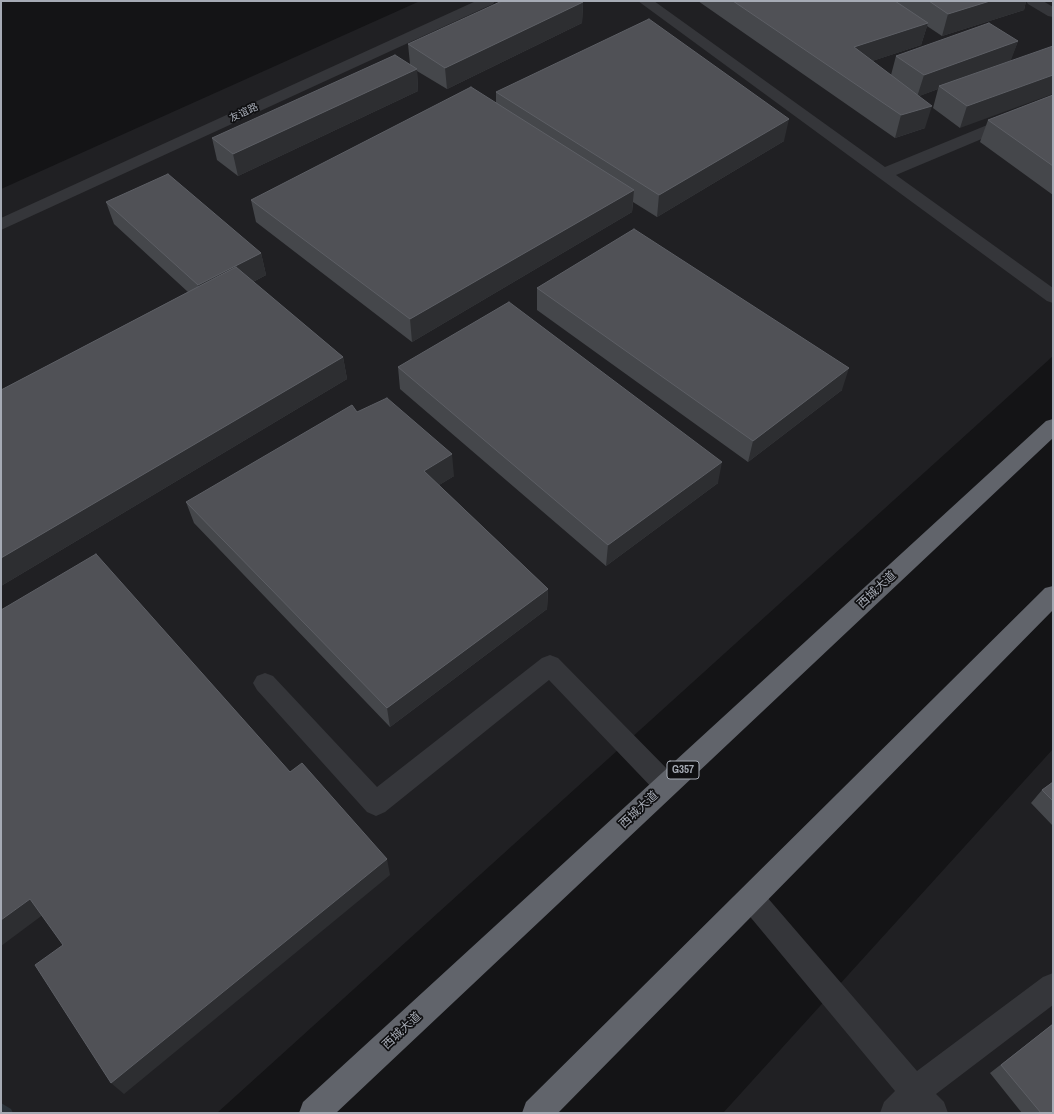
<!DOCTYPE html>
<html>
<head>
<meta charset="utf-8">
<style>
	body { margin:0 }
	#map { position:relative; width:1054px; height:1114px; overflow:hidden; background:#141416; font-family:"Archivo Narrow",sans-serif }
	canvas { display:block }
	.frame { position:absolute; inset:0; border:2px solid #a6abb5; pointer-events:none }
</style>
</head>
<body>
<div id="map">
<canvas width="1054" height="1114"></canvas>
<div class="frame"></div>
</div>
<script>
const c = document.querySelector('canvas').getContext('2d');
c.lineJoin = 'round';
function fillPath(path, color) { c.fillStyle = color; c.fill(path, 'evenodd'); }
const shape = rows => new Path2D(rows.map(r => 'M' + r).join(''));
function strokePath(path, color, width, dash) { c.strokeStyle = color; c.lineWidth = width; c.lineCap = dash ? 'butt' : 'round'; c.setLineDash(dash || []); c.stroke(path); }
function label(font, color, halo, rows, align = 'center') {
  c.font = font + ' "Archivo Narrow","Noto Sans SC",sans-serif'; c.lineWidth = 3.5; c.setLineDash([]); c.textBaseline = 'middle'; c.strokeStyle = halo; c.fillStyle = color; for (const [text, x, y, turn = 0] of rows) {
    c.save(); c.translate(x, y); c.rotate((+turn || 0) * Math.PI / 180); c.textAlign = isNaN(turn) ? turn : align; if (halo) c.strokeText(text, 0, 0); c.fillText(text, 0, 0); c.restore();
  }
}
const built = shape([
	[420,1,1053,1,1053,356,217,1113,1,1113,1,189],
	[1053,749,1053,1113,723,1113]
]);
const stream = shape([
	[1,1103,11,1109,13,1113,1,1113,1,1103]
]);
const minor = shape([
	[476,1,495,1,493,4,1,230,1,218,476,1],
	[638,1,654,1,885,167,1053,98,1053,109,896,175,1053,288,1053,303,1047,301,638,1],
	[1026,1,1043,1,1053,7,1053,17,1048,16,1028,4,1026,1],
	[550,655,558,658,675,777,679,785,675,793,666,797,657,793,549,680,385,812,376,816,367,812,257,690,253,683,257,676,265,673,273,676,377,787,542,658,550,655],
	[751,885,760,889,917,1071,1043,977,1053,973,1053,1005,936,1094,944,1102,948,1113,880,1113,884,1102,895,1091,742,907,738,898,742,889,751,885]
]);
const highway = shape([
	[1053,419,1053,438,336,1113,299,1113,303,1102,1046,421,1053,419],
	[1053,586,1053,610,558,1113,522,1113,526,1102,1045,588,1053,586]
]);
const wall = shape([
	[698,1,1026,1,1024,10,942,36,927,26,921,45,872,61,891,75,896,56,1018,41,1010,61,960,128,933,108,938,89,919,96,925,128,895,138],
	[583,2,582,23,447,89,417,71,418,91,238,176,217,160,212,138,410,64,408,44],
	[496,92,784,141,657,217,633,202,632,212,412,342,256,222,251,200,496,103],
	[1053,95,1053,195,980,142,988,120],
	[106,202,261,253,266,275,253,282,343,357,347,379,1,586,1,390,188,292,114,224],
	[537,288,842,390,748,462,537,310],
	[398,367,718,483,606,566,400,389],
	[454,476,439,485,548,589,547,609,390,727,194,523,186,502],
	[1053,782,1053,826,1031,803,1042,790],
	[1053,1024,1053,1113,1022,1113,990,1073]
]);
const shadedWall = shape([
	[990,1,1026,1,1024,10,942,36,948,14],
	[583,2,582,23,447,89,445,68],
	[928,23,921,45,848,69,854,47],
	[1018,41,1010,63,939,86,938,89,917,97,924,75],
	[417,69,418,91,238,176,233,154],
	[1053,75,1053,94,960,128,967,106],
	[932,106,925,128,895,138,901,115],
	[789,119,784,141,657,217,659,195],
	[634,190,632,212,412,342,410,319],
	[261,253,266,275,205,307,198,285],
	[343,357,347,379,1,586,1,558],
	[849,368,842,390,748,462,753,441],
	[452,454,454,476,426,493,424,471],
	[722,462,718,483,606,566,608,545],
	[548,589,547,609,390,727,387,708],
	[387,859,390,875,124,1094,111,1083],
	[30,899,44,914,1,946,1,920]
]);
const building = shape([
	[502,1,582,1,583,2,445,68,408,44,502,1],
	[733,1,895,1,928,23,854,47,932,106,901,115,733,1],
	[929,1,990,1,948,14,929,1],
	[649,19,789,119,659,195,496,92,649,19],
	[989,23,1018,41,924,75,896,56,989,23],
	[1053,46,1053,75,967,106,939,86,1053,46],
	[395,55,417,69,233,154,212,138,395,55],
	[471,87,634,190,410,319,251,200,471,87],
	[1053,95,1053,166,988,120,1053,95],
	[168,174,261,253,198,285,106,202,168,174],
	[634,229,849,368,753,441,537,288,634,229],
	[236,267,343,357,1,558,1,390,236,267],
	[509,302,722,462,608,545,398,367,509,302],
	[387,398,452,454,424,471,548,589,387,708,186,502,352,405,357,412,387,398],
	[96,554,290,772,302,763,387,859,111,1083,35,965,63,945,30,899,1,920,1,610,96,554],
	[1053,782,1053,801,1042,790,1053,782],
	[1053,1024,1053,1113,1041,1113,1001,1065,1053,1024]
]);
const farStreetnames = [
	["友谊路",244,113,-25]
];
const shields = [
	[683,770,32]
];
const shieldNames = [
	["G357",683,770]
];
const streetNames = [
	["西城大道",877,590,-43],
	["西城大道",639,810,-43],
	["西城大道",402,1031,-43]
];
fillPath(built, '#202023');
fillPath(stream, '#2b3239');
fillPath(minor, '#35363a');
fillPath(highway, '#61646b');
fillPath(wall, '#45474b');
fillPath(shadedWall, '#2d2e31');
fillPath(building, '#505156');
strokePath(building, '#5d5f65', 1);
label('10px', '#a6abb5', '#0f0f11', farStreetnames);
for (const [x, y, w] of shields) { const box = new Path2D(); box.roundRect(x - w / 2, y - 9, w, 18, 3); c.fillStyle = '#0f0f11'; c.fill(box); strokePath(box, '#a6abb5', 1); }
label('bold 11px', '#a6abb5', null, shieldNames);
label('12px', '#a6abb5', '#0f0f11', streetNames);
</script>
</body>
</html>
